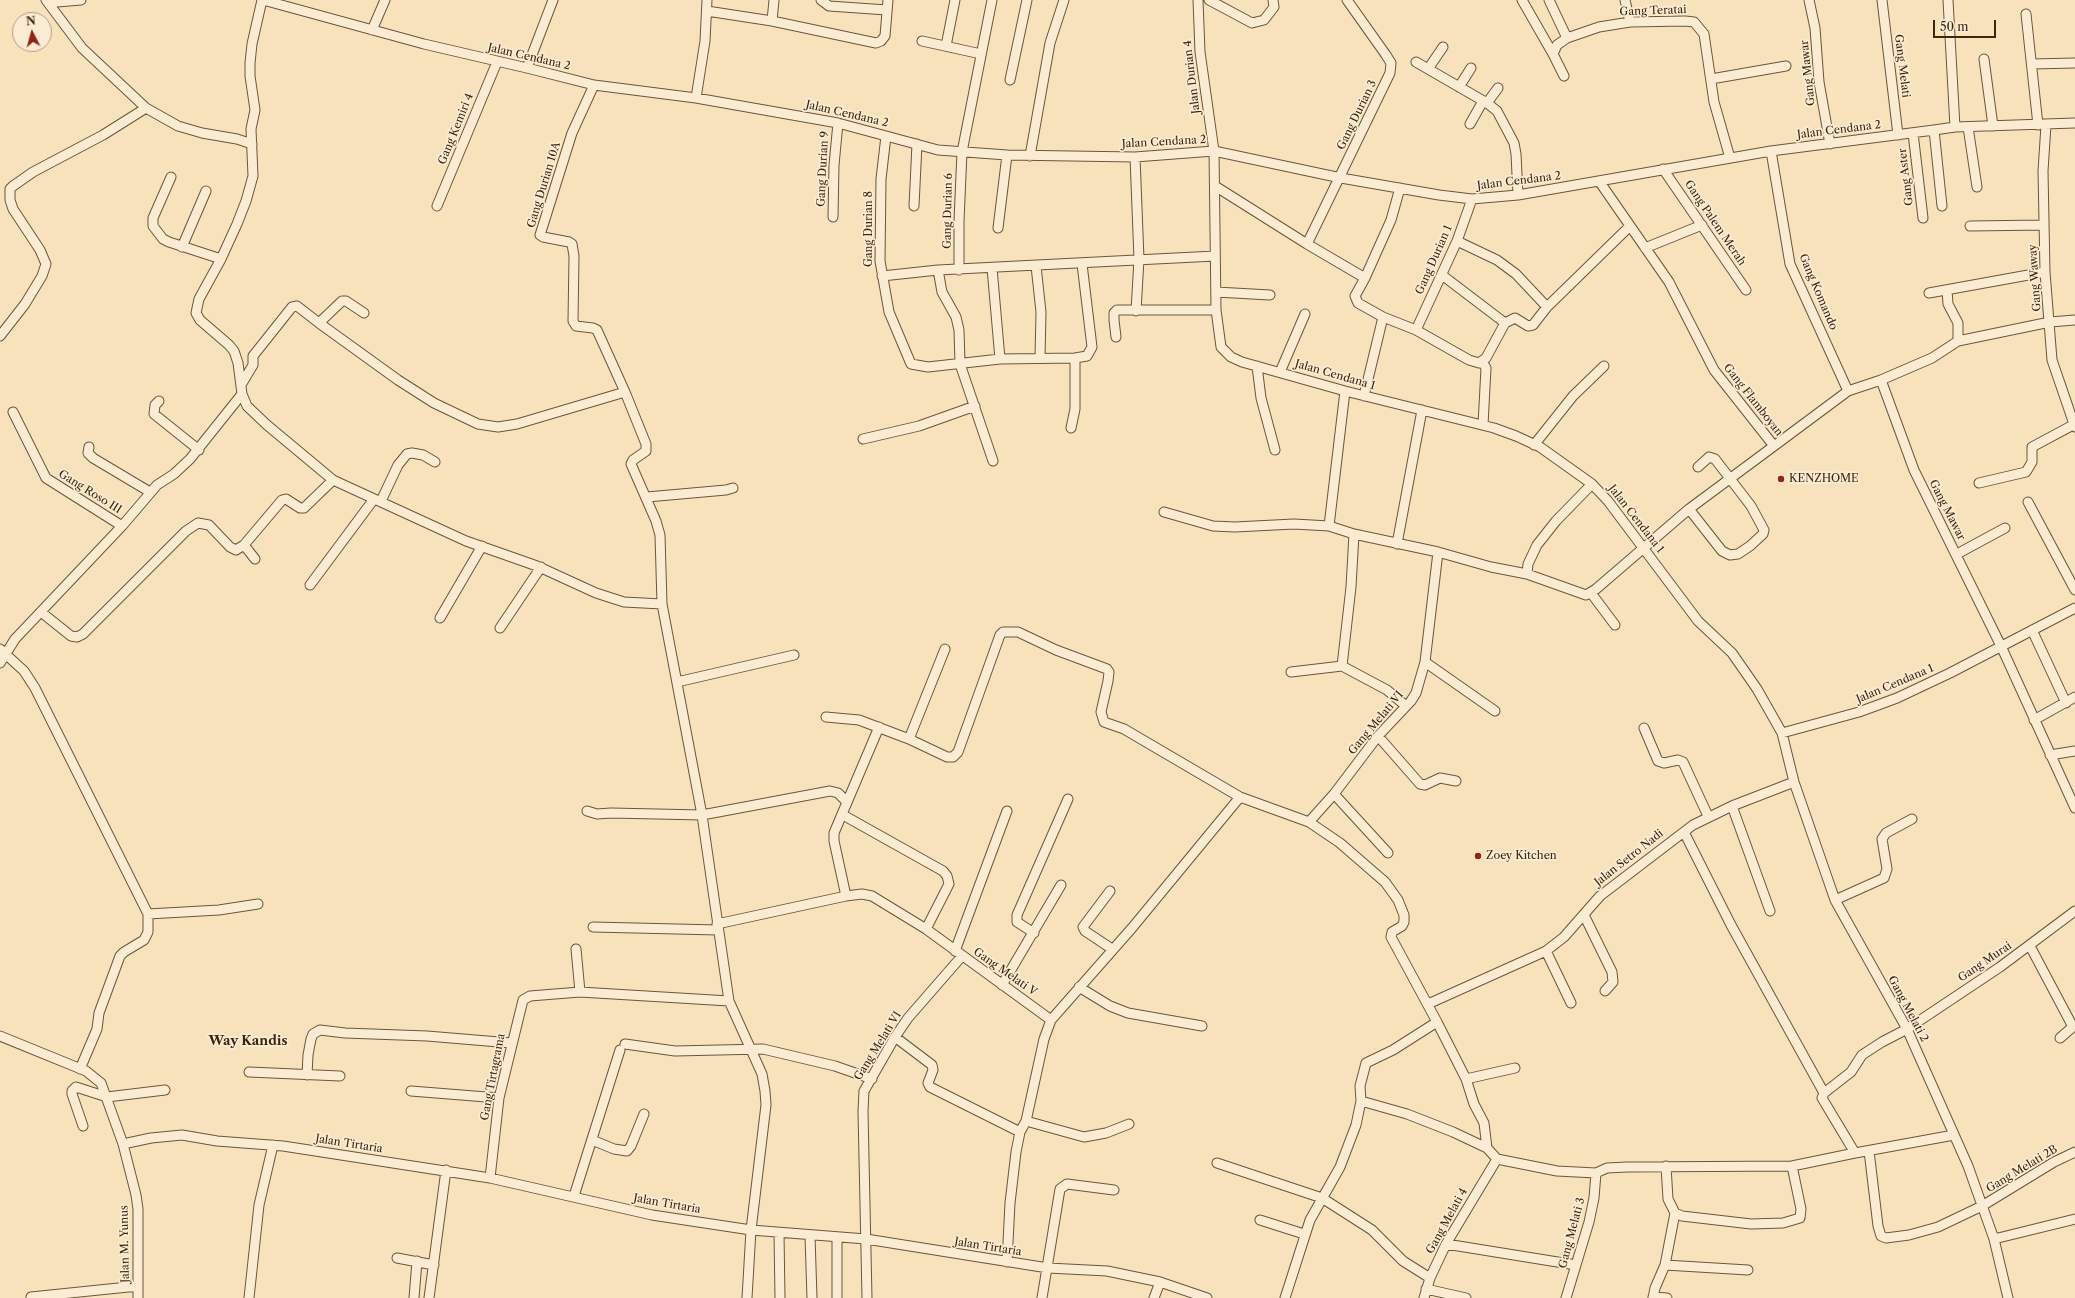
<!DOCTYPE html>
<html>
<head>
<meta charset="utf-8">
<style>
	body { margin:0 }
	#map { position:relative; width:2075px; height:1298px; overflow:hidden; background:#f7e2bc; font-family:"Libre Caslon Text",serif }
	canvas { display:block }
	.north { position:absolute; left:12px; top:12px; width:40px; height:40px; box-sizing:border-box; background:#faecd3; border:1px solid #ae9d85; border-radius:50%; rotate:354deg; font-size:11px; font-weight:700; line-height:16px; text-align:center; color:#3b270f }
	.north::after { content:''; display:block; margin:auto; width:14px; height:18px; background:#8f2418; clip-path:polygon(50% 0,100% 100%,50% 72%,0 100%) }
	.scale { position:absolute; left:1933px; top:20px; width:63px; height:18px; box-sizing:border-box; border:2px solid #3b270f; border-top:0; padding-left:5px; font-size:12px; line-height:14px; white-space:nowrap; color:#3b270f; -webkit-text-stroke:3px #faecd3; paint-order:stroke }
</style>
</head>
<body>
<div id="map">
<canvas width="2075" height="1298"></canvas>
<div class="north">N</div>
<div class="scale">50 m</div>
</div>
<script>
const c = document.querySelector('canvas').getContext('2d');
c.lineJoin = 'round';
const shape = rows => new Path2D(rows.map(r => 'M' + r).join(''));
function strokePath(path, color, width, dash) { c.strokeStyle = color; c.lineWidth = width; c.lineCap = dash ? 'butt' : 'round'; c.setLineDash(dash || []); c.stroke(path); }
function label(font, color, halo, rows, align = 'center') {
  c.font = font + ' "Libre Caslon Text",serif'; c.lineWidth = 3.5; c.setLineDash([]); c.textBaseline = 'middle'; c.strokeStyle = halo; c.fillStyle = color; for (const [text, x, y, turn = 0] of rows) {
    c.save(); c.translate(x, y); c.rotate((+turn || 0) * Math.PI / 180); c.textAlign = isNaN(turn) ? turn : align; if (halo) c.strokeText(text, 0, 0); c.fillText(text, 0, 0); c.restore();
  }
}
const minor = shape([
	[46,0,82,48,146,108,178,126,202,133,237,139,252,144],
	[49,0,57,2,81,0],
	[262,0,252,44,250,63,250,76,255,110,251,129,253,176,246,201,237,224,221,259,199,299,196,313,200,320,229,345,234,351,238,363,242,394,247,406,267,425,333,480,466,541,537,566,596,593,624,602,662,604,702,815,729,1001,762,1074,765,1091,766,1105,751,1230,747,1298],
	[263,0,424,44,527,68,594,85,696,98,838,123,938,150,1007,155,1135,157,1214,151,1341,178,1439,195,1472,199,1518,195,1771,151,1934,130,1955,127,2075,123],
	[821,0,829,6,887,10],
	[1198,0,1200,52,1214,151,1216,310,1221,347,1231,357,1242,362,1345,391,1494,428,1516,436,1540,447,1592,484,1608,501,1698,621,1732,653,1757,689,1782,733,1794,782,1835,900,1907,1029,1968,1166,1994,1239,2008,1298],
	[1209,0,1252,23,1264,20,1274,7,1273,0],
	[1522,0,1553,54],
	[1549,0,1567,38],
	[1625,0,1630,22],
	[1809,0,1815,28,1819,82,1830,144],
	[1882,0,1898,135],
	[1948,0,1955,127],
	[707,11,772,21,876,43,881,41,885,36,888,0],
	[2026,14,2038,125],
	[772,21,774,0],
	[372,30,385,0],
	[922,41,981,54],
	[946,46,955,0],
	[1984,59,1993,126],
	[1416,62,1487,103,1497,111,1514,143,1516,154,1518,195],
	[2032,64,2075,63],
	[527,68,553,0],
	[1428,69,1443,47],
	[1564,76,1553,54,1557,45,1567,38,1599,27,1630,22,1685,21,1694,22,1704,34,1714,102,1730,158],
	[1711,79,1786,66],
	[1010,80,1027,0],
	[594,85,572,133,540,235,543,237,569,242,572,244,574,256,573,321,576,326,593,328,597,330,625,392,646,444,646,451,633,460,631,464,656,521,660,535,662,604],
	[1459,87,1471,68],
	[696,98,705,41,707,0],
	[1487,103,1498,88],
	[1470,124,1483,101],
	[2046,125,2043,171,2045,272,2052,360,2075,427],
	[1968,127,1977,187],
	[1934,130,1942,206],
	[1913,133,1923,218],
	[886,136,881,179,880,261,889,312,911,364,928,367,1000,359,1075,358,1087,356,1092,347,1082,264],
	[1771,151,1790,264,1848,391],
	[1030,156,1050,43,1064,0],
	[1135,157,1139,259,1136,311],
	[1663,169,1746,290],
	[171,177,153,218,153,226,163,239,169,242,221,259],
	[1599,181,1669,282,1714,370,1774,446,1848,391,1881,380,1932,358,1958,341,1958,323,1948,304,1947,290],
	[1215,186,1307,244,1365,278,1355,296,1358,303,1383,317,1416,330,1469,360,1479,363,1486,358,1505,323],
	[437,206,497,62],
	[914,206,917,144],
	[833,217,834,165,838,123],
	[1970,226,2044,225],
	[998,228,1007,155],
	[1307,244,1390,73,1391,63,1386,55,1347,0],
	[182,247,206,191],
	[1645,248,1702,225],
	[1036,266,1041,312,1040,358],
	[992,268,1000,359],
	[938,270,942,292,956,317,959,330,960,364,993,461],
	[959,270,959,221,962,152,992,0],
	[1442,275,1505,323,1515,318,1528,326,1533,325,1547,307,1516,274,1497,260,1457,241],
	[882,276,938,270,1215,256],
	[1365,278,1391,220,1400,188],
	[1216,292,1270,295],
	[1929,293,2045,272],
	[1547,307,1630,226],
	[364,313,346,301,342,301,319,323,398,380,434,403,478,424,498,427,517,424,625,392],
	[1416,330,1457,241,1472,199],
	[0,336,25,304,42,276,46,264,40,250,13,209,10,200,10,189,13,186,33,172,103,135,146,108],
	[1116,337,1114,320,1114,313,1117,310,1216,310],
	[1958,341,2050,322,2075,320],
	[1482,361,1486,368,1483,425],
	[1257,366,1261,398,1275,450],
	[1280,372,1305,314],
	[1881,380,1914,470,2001,646,2075,808],
	[241,385,253,365,253,356,292,307,297,306,319,323],
	[1345,391,1329,526,1354,534,1438,552,1491,567,1527,574,1586,595,1596,589,1689,509,1774,446],
	[1364,396,1383,317],
	[159,401,155,405,154,414,199,450],
	[13,412,46,478,122,526],
	[1071,428,1075,409,1075,358],
	[863,439,919,426,975,406],
	[1534,445,1573,396,1604,366],
	[89,447,88,453,93,458,150,492],
	[1979,483,2026,472,2032,462,2032,447,2075,424],
	[647,497,726,490,733,488],
	[381,501,398,465,407,454,412,453,423,455,435,462],
	[2028,502,2075,590],
	[1689,509,1722,551,1730,555,1738,554,1750,546,1763,534,1764,530,1751,506,1715,459,1709,457,1698,467],
	[1164,512,1213,526,1235,527,1294,524,1329,526],
	[1397,544,1422,410],
	[1957,554,2005,528],
	[255,559,244,545,282,500,286,499,300,508,304,508,333,480],
	[1527,574,1528,564,1537,545,1556,521,1592,484],
	[310,585,374,499],
	[1591,593,1615,625],
	[41,612,71,636,77,637,83,634,186,531,198,523,209,525,230,547,236,550,244,545],
	[440,618,482,546],
	[500,628,541,567],
	[2032,630,2066,703],
	[0,649,24,671,35,688,148,914],
	[1425,662,1495,711],
	[0,663,15,639,122,526,157,485,174,474,190,459,242,394],
	[1342,666,1351,587,1354,534],
	[1291,672,1342,666,1387,690,1406,706],
	[677,682,794,655],
	[826,717,859,720,909,739,947,757,953,757,958,752,1000,635,1003,632,1018,632,1056,650,1107,669,1109,672,1108,681,1101,712,1104,722,1124,729,1240,797,1309,822,1340,843,1385,882,1398,900,1404,915,1404,922,1402,926,1392,932,1391,937,1437,1022,1466,1079,1474,1104,1484,1123,1487,1148],
	[2034,720,2075,697],
	[1644,728,1658,761,1664,763,1678,760,1683,762,1708,816],
	[1782,733,1859,712,1897,698,1950,673,2075,608],
	[1378,736,1420,784,1425,785,1440,778,1456,781],
	[909,739,945,649],
	[2050,755,2075,751],
	[1334,794,1388,853],
	[1732,806,1770,911],
	[587,811,597,814,611,813,702,815,830,791,838,793,847,802],
	[843,815,943,871,947,876,949,884,926,929],
	[1309,822,1334,794,1378,736,1411,701,1416,693,1425,662,1438,552],
	[1684,832,1731,925,1824,1093,1822,1098,1855,1153],
	[1110,891,1083,927,1085,931,1112,949],
	[846,896,834,841,834,833,879,727],
	[1835,900,1884,878,1887,869,1882,839,1886,833,1912,819],
	[1584,915,1612,972,1613,982,1605,991],
	[717,924,846,896,862,894,872,896,926,929,1051,1020,1044,1039,1026,1121,1020,1132,1016,1152,1010,1203,1007,1262],
	[593,927,718,930],
	[1034,933,1017,922,1017,915,1068,799],
	[2030,946,2073,1027],
	[576,949,580,992],
	[955,951,1007,811],
	[1546,951,1571,1003],
	[1002,985,1061,885],
	[1079,987,1110,1006,1128,1013,1202,1026],
	[1428,1004,1546,951,1564,937,1600,896,1693,825,1732,806,1794,782],
	[1051,1020,1132,928,1240,797],
	[0,1036,86,1071,101,1083,123,1144,136,1195,138,1209,138,1298],
	[895,1037,932,1065,933,1070,928,1083,930,1087,1020,1132],
	[2060,1038,2075,1025],
	[625,1044,675,1051,763,1049,835,1066,872,1079],
	[80,1069,97,1029,99,1013,120,956,124,952,144,940,148,932,148,914,219,910,258,904],
	[249,1072,340,1076],
	[307,1075,308,1055,311,1039,313,1034,320,1030,345,1033,427,1036,511,1043],
	[1466,1079,1515,1068],
	[411,1091,499,1098],
	[1824,1093,1851,1072,1862,1055,1882,1042,1907,1029,2000,967,2075,911],
	[1361,1101,1407,1114,1453,1132,1487,1148,1497,1159,1557,1171,1596,1173,1607,1168,1627,1167,1792,1166,1855,1153,1954,1135],
	[1026,1121,1084,1137,1106,1133,1129,1124],
	[83,1126,72,1094,72,1091,76,1087,107,1097,165,1090],
	[592,1140,614,1149,627,1151,631,1146,644,1114],
	[123,1144,151,1138,182,1135,217,1141,283,1146,490,1178,652,1215,751,1230,866,1239,1048,1268,1107,1271,1160,1282,1207,1298],
	[1869,1151,1878,1226,1881,1236,1886,1238,1909,1235,1938,1227,1982,1206,2054,1162,2075,1152],
	[1217,1163,1322,1198,1372,1230,1403,1261,1430,1278],
	[1666,1166,1668,1199,1675,1213,1682,1216,1751,1224,1783,1223,1800,1218,1801,1209,1792,1166],
	[490,1178,499,1098,523,1000,530,996,580,992,729,1001],
	[574,1196,620,1050],
	[1260,1220,1304,1234],
	[779,1233,780,1298],
	[810,1236,812,1298],
	[837,1238,837,1298],
	[1994,1239,2075,1219],
	[1446,1244,1576,1265],
	[397,1258,434,1265],
	[1665,1265,1748,1270],
	[1426,1289,1466,1298],
	[31,1297,138,1286],
	[1653,1297,1667,1298],
	[249,1298,259,1205,273,1145],
	[414,1298,417,1261],
	[429,1298,446,1170],
	[867,1298,863,1111,864,1091,895,1037,908,1018,962,956],
	[1042,1298,1060,1189,1067,1184,1114,1190],
	[1154,1298,1160,1282],
	[1285,1298,1310,1220,1340,1167,1356,1125,1361,1101,1360,1086,1366,1063,1393,1050,1437,1022],
	[1424,1298,1430,1278,1446,1244,1497,1159],
	[1566,1298,1589,1222,1594,1198,1596,1173],
	[1653,1298,1655,1288,1665,1265,1675,1213]
]);
const markers = [
	[1781,479,4,"#8f2418"],
	[1478,856,4,"#8f2418"]
];
const streetNames = [
	["Gang Teratai",1653,11,-2],
	["Jalan Cendana 2",529,57,13],
	["Gang Melati",1902,66,83],
	["Gang Mawar",1808,73,-96],
	["Jalan Durian 4",1192,77,-97],
	["Jalan Cendana 2",847,114,13],
	["Gang Durian 3",1357,115,-64],
	["Gang Kemiri 4",456,129,-68],
	["Jalan Cendana 2",1839,130,-7],
	["Jalan Cendana 2",1164,142,-3],
	["Gang Durian 9",823,169,-87],
	["Gang Aster",1906,177,-97],
	["Jalan Cendana 2",1519,181,-7],
	["Gang Durian 10A",544,185,-73],
	["Gang Durian 6",948,211,-89],
	["Gang Palem Merah",1715,223,56],
	["Gang Durian 8",869,229,-90],
	["Gang Durian 1",1434,260,-66],
	["Gang Waway",2035,278,-94],
	["Gang Komando",1818,292,67],
	["Jalan Cendana 1",1335,375,16],
	["Gang Flamboyan",1753,400,52],
	["Gang Roso III",90,492,32],
	["Gang Mawar",1947,510,63],
	["Jalan Cendana 1",1636,519,52],
	["Jalan Cendana 1",1895,684,-23],
	["Gang Melati VI",1376,723,-50],
	["Jalan Setro Nadi",1629,858,-38],
	["Gang Murai",1985,962,-34],
	["Gang Melati V",1005,972,35],
	["Gang Melati 2",1908,1009,62],
	["Gang Melati VI",878,1046,-58],
	["Gang Tirtagrama",493,1077,-79],
	["Jalan Tirtaria",349,1144,9],
	["Gang Melati 2B",2022,1169,-31],
	["Jalan Tirtaria",667,1204,10],
	["Gang Melati 4",1447,1221,-61],
	["Gang Melati 3",1572,1233,-75],
	["Jalan M. Yunus",125,1244,-91],
	["Jalan Tirtaria",988,1247,9]
];
const poiNames = [
	["KENZHOME",1789,479],
	["Zoey Kitchen",1486,856]
];
const quarterNames = [
	["Way Kandis",248,1041]
];
strokePath(minor, '#6a563a', 11);
strokePath(minor, '#faecd3', 9);
for (const [x, y, r, color] of markers) { const dot = new Path2D(); dot.arc(x, y, r, 0, 2 * Math.PI); c.fillStyle = color; c.fill(dot); strokePath(dot, '#faecd3', 1.5); }
label('11px', '#3b270f', '#faecd3', streetNames);
label('11px', '#3b270f', '#faecd3', poiNames, 'left');
label('bold 13px', '#3b270f', '#faecd3', quarterNames);
</script>
</body>
</html>
